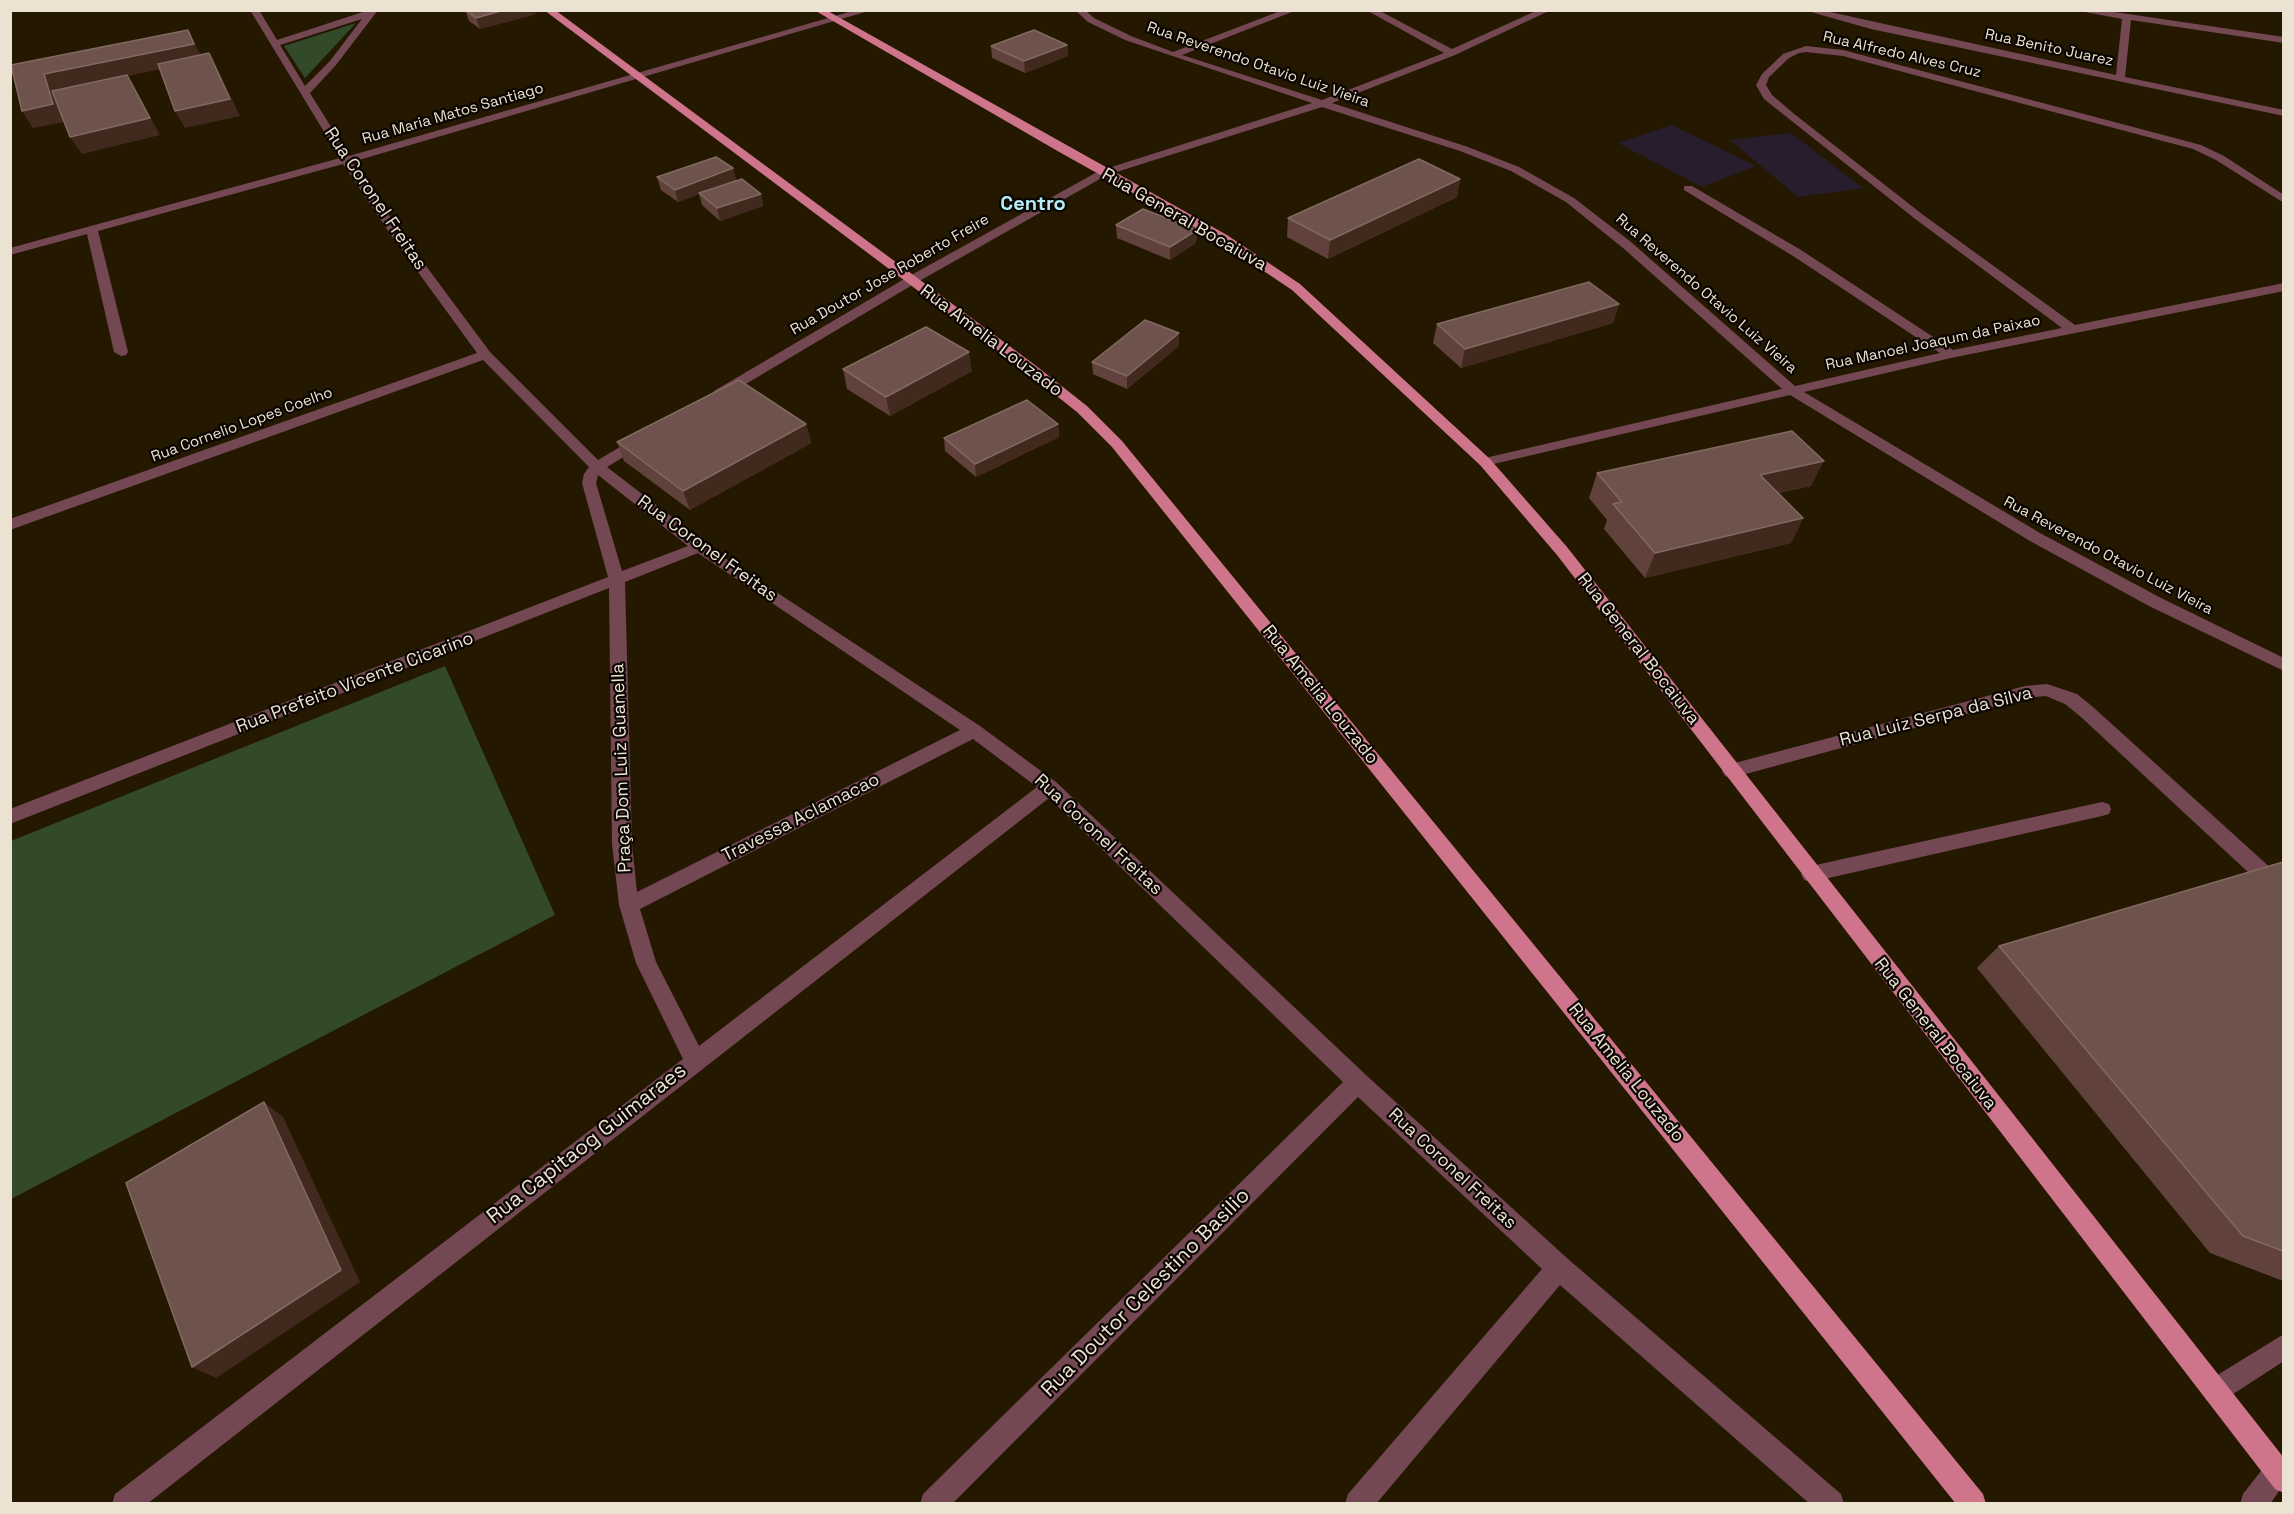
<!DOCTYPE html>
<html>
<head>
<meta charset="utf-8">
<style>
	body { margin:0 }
	#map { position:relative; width:2294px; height:1514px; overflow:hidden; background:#251800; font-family:"Space Grotesk",sans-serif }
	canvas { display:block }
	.frame { position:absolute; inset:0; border:12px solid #ebe2d2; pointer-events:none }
</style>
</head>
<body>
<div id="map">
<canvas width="2294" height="1514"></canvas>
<div class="frame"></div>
</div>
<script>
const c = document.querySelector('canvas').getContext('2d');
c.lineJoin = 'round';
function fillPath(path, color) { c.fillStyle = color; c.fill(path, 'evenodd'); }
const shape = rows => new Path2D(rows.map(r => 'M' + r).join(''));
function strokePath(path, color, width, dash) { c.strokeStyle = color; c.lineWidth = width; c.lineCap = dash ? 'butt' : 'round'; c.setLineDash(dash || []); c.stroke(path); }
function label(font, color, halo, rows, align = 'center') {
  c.font = font + ' "Space Grotesk",sans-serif'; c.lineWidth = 4.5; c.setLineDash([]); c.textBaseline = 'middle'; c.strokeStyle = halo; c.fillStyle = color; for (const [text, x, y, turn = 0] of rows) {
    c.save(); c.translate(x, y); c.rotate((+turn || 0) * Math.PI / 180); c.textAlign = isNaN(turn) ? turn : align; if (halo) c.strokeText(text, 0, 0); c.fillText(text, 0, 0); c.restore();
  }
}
const education = shape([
	[1672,125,1756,166,1702,187,1618,143],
	[1791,133,1863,188,1798,197,1730,140]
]);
const green = shape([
	[356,23,305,78,284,46],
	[445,666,555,915,11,1199,11,841]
]);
const minor = shape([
	[250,10,259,10,277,40,369,10,378,10,336,65,310,93,349,156,856,10,872,10,352,162,400,231,490,352,598,460,637,437,647,437,649,440,647,443,607,467,729,561,980,726,1056,782,1366,1075,1568,1259,1841,1494,1844,1504,1810,1504,1560,1285,1376,1504,1345,1504,1348,1494,1542,1269,1358,1097,952,1504,920,1504,923,1494,1343,1082,1049,798,147,1504,112,1504,115,1494,683,1059,636,963,619,905,612,844,609,588,10,824,10,809,608,577,582,483,584,474,589,467,483,360,10,530,10,519,477,353,391,235,343,164,98,231,128,352,126,355,121,356,114,352,87,234,10,255,10,248,340,158,250,10],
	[362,19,330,61,305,86,280,45,362,19],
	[598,475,688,546,622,571,596,483,598,475],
	[698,553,960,730,637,892,632,844,625,582,698,553],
	[973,739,1037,787,699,1046,656,962,640,909,973,739],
	[1075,10,1085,10,1094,18,1131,36,1173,52,1283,10,1297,10,1182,55,1322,100,1444,53,1366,10,1378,10,1452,49,1538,10,1551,10,1455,55,1332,103,1468,147,1519,167,1574,198,1631,242,1795,386,1940,353,1793,256,1684,190,1684,186,1692,186,1801,250,1953,350,2062,328,1914,218,1764,99,1756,85,1762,74,1783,54,1806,46,1843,50,2201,145,2224,156,2284,195,2284,203,2216,160,2193,149,1843,56,1806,52,1799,53,1789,58,1769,77,1766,85,1772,95,1793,113,1922,214,2075,325,2284,283,2284,291,1951,358,1804,392,2040,533,2161,598,2284,658,2284,671,2149,606,2030,541,1790,395,1485,466,1480,465,1478,462,1485,458,1782,389,1623,248,1566,202,1511,171,1460,151,1322,107,1107,175,914,284,724,397,714,397,712,394,714,391,906,278,1099,171,1312,103,1125,40,1088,22,1075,10],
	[1804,10,1821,10,2116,75,2122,19,2075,10,2101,10,2284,37,2284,43,2131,20,2125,77,2284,110,2284,116,1871,29,1804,10],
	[2047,684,2077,694,2093,707,2284,880,2284,901,2277,899,2081,717,2065,704,2046,696,2025,698,1731,778,1725,776,1722,771,1725,766,1731,764,2025,686,2047,684],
	[2102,802,2109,804,2111,809,2109,814,2102,816,1811,882,1804,880,1801,874,1804,868,1811,866,2102,802],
	[2284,1334,2284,1361,2224,1400,2215,1404,2206,1400,2202,1391,2206,1382,2284,1334],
	[2277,1458,2284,1460,2284,1484,2270,1504,2240,1504,2243,1494,2268,1462,2277,1458]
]);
const major = shape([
	[544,10,555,10,1035,365,1087,406,1122,441,1983,1494,1986,1504,1956,1504,1112,447,1077,412,1025,371,544,10],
	[814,10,826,10,1227,235,1300,284,1490,459,1567,547,2284,1458,2284,1493,2275,1489,1557,555,1480,465,1292,290,1219,241,1061,153,814,10]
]);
const wall = shape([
	[465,10,536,14,480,29,469,21],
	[1067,45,1068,56,1025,73,992,58,991,46],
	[733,168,736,180,761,194,763,206,720,221,702,205,699,194,678,202,661,190,657,177],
	[1460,179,1457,197,1328,259,1287,237,1288,218],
	[1116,225,1197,230,1196,243,1170,260,1117,238],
	[1619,304,1613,323,1461,368,1433,343,1437,324],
	[1179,333,1179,346,1127,389,1093,374,1092,362],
	[843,369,972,371,890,416,847,389],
	[806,424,811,443,690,510,624,461,617,442],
	[1058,424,1059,437,976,477,945,451,944,438],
	[1597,473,1811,486,1779,493,1803,518,1791,543,1645,578,1604,529,1607,520,1589,498],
	[2283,862,2283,1281,2210,1253,1977,968,1999,946]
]);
const shadedWall = shape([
	[504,10,534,10,536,14,480,29,476,18],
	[188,30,203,60,128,76,160,135,82,154,70,137,54,91,64,122,33,128,22,111,44,74],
	[1067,45,1068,56,1025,73,1024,61],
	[209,53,218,70,240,116,185,128,175,111],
	[733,168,736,180,678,202,675,190],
	[1460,179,1457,197,1328,259,1330,240],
	[761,194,763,206,720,221,717,208],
	[1197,230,1196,243,1170,260,1170,247],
	[1619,304,1613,323,1461,368,1465,349],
	[1179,333,1179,346,1127,389,1127,376],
	[969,352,972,371,890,416,886,397],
	[806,424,811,443,690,510,683,491],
	[1058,424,1059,437,976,477,975,464],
	[1824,461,1811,486,1749,500,1760,475],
	[1803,518,1791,543,1645,578,1655,553],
	[264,1102,283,1117,360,1282,216,1378,192,1367]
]);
const building = shape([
	[465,10,504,10,476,18,465,10],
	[188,30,194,44,44,74,53,104,22,111,11,65,188,30],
	[1034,30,1067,45,1024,61,991,46,1034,30],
	[209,53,230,99,175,111,158,64,209,53],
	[127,75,150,118,70,137,52,91,127,75],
	[716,157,733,168,675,190,657,177,716,157],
	[1419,159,1460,179,1330,240,1288,218,1419,159],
	[742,179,761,194,717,208,699,193,742,179],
	[1143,209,1197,230,1170,247,1116,225,1143,209],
	[1589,282,1619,304,1465,349,1437,324,1589,282],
	[1145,320,1179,333,1127,376,1092,362,1145,320],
	[926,327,969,352,886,397,843,369,926,327],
	[739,380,806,424,683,491,617,442,739,380],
	[1027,400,1058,424,975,464,944,438,1027,400],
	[1792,431,1824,461,1760,475,1803,518,1655,553,1613,504,1622,502,1597,473,1792,431],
	[2283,862,2283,1251,2243,1236,1999,946,2283,862],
	[264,1102,341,1270,192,1367,126,1183,264,1102]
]);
const farStreetnames = [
	["Rua Benito Juarez",2049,48,12],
	["Rua Alfredo Alves Cruz",1902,55,13],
	["Rua Reverendo Otavio Luiz Vieira",1258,65,19],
	["Rua Maria Matos Santiago",453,114,-16],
	["Rua Doutor Jose Roberto Freire",890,275,-30],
	["Rua Reverendo Otavio Luiz Vieira",1706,294,41],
	["Rua Manoel Joaqum da Paixao",1933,343,-12],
	["Rua Cornelio Lopes Coelho",242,425,-20],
	["Rua Reverendo Otavio Luiz Vieira",2108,556,28]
];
const streetNames = [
	["Rua Coronel Freitas",375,199,56],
	["Rua General Bocaiuva",1184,220,30],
	["Rua Amelia Louzado",991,341,37],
	["Rua Coronel Freitas",707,549,36],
	["Rua General Bocaiuva",1638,649,52],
	["Rua Prefeito Vicente Cicarino",355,683,-21],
	["Rua Amelia Louzado",1320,695,51],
	["Rua Luiz Serpa da Silva",1936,717,-14],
	["Praça Dom Luiz Guanella",622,768,-92],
	["Travessa Aclamacao",801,818,-27],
	["Rua Coronel Freitas",1098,835,43],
	["Rua General Bocaiuva",1935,1034,52],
	["Rua Amelia Louzado",1626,1073,51],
	["Rua Coronel Freitas",1452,1169,43]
];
const farDistrictnames = [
	["Centro",1033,205]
];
const nearStreetnames = [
	["Rua Capitaog Guimaraes",587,1144,-38],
	["Rua Doutor Celestino Basilio",1146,1293,-45]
];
fillPath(education, '#271d2c');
fillPath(green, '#32492a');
fillPath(minor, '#744853');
fillPath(major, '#ce748b');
fillPath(wall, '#60413b');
fillPath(shadedWall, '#42291d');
fillPath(building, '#6e524c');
strokePath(building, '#826961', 1.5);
label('15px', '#ebe2d2', '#0a0500', farStreetnames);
label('18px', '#ebe2d2', '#0a0500', streetNames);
label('bold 20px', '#b4edf8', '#0a0500', farDistrictnames);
label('21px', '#ebe2d2', '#0a0500', nearStreetnames);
</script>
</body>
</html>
